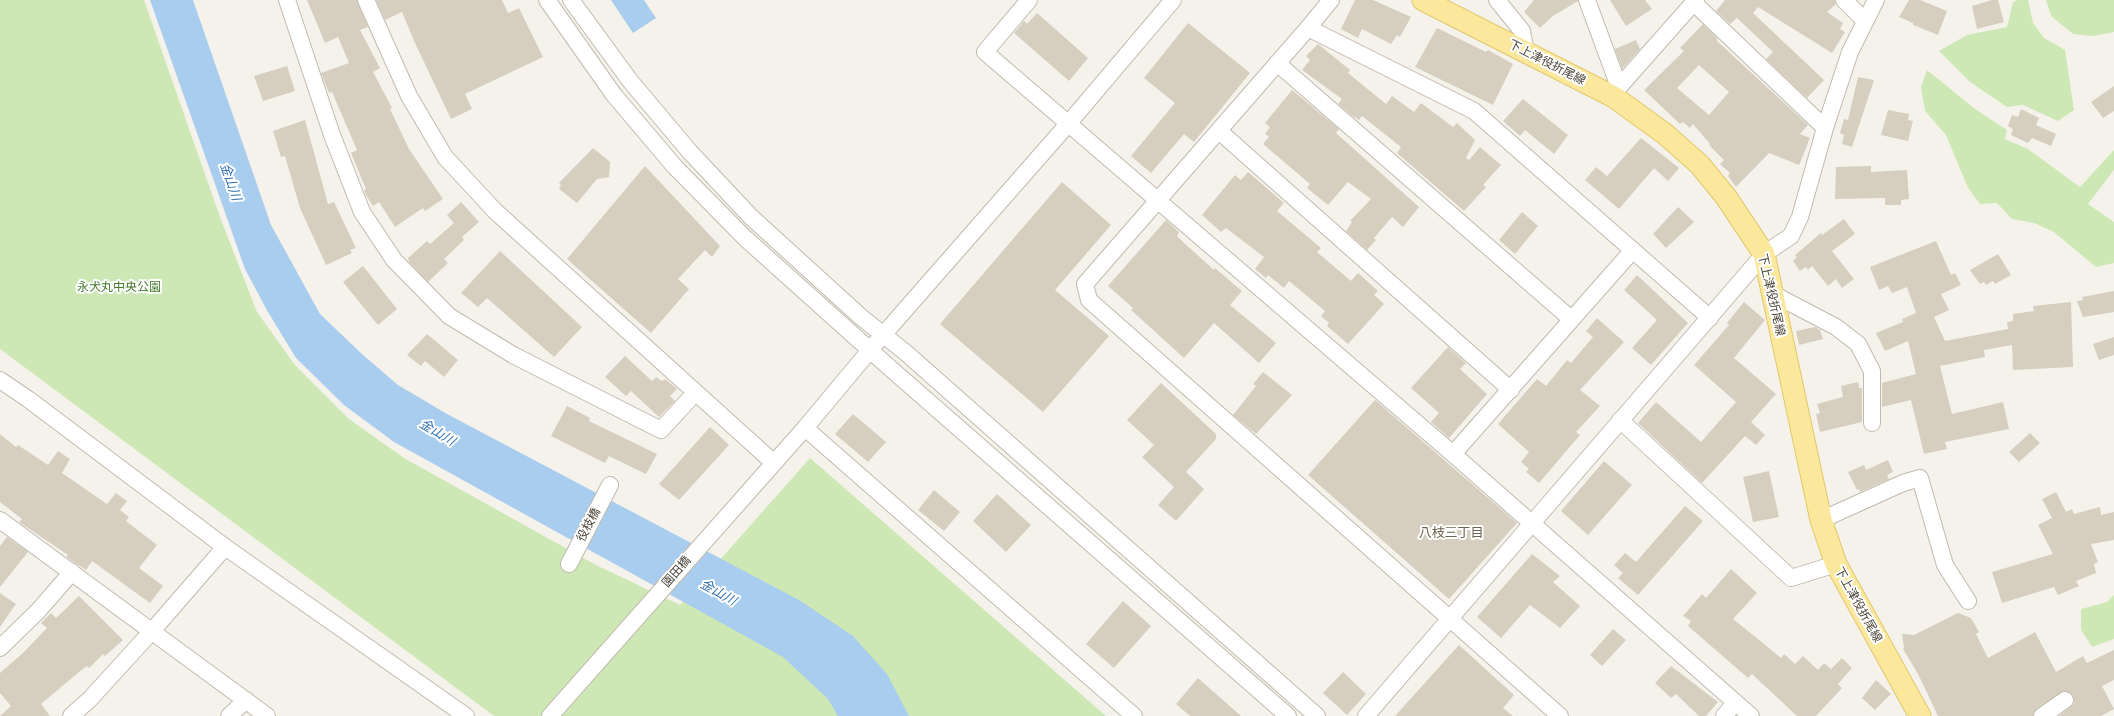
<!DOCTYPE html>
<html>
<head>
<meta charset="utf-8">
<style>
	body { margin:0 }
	canvas { display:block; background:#f5f2eb }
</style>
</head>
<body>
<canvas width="2114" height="716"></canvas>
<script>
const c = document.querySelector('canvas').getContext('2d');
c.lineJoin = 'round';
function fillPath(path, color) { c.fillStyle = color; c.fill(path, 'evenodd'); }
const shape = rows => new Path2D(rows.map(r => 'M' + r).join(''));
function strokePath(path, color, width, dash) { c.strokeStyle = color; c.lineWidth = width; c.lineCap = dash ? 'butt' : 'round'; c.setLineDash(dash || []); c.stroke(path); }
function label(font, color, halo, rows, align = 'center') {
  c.font = font + ' "Archivo Narrow","Noto Sans JP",sans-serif'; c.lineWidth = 4; c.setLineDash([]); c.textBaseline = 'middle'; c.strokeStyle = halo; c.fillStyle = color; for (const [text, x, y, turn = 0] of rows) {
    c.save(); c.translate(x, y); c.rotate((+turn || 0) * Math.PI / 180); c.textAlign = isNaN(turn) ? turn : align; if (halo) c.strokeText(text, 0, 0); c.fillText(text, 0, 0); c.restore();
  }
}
const green = shape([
	[0,0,144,0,221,220,257,312,295,365,349,419,404,458,596,565,680,605,810,458,1106,716,494,716,0,349],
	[2018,0,2028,0,2033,23,2044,38,2065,50,2074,110,2058,121,2023,105,2007,107,1970,82,1939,51,1967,35,2007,27,2013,2],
	[2046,0,2114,0,2114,32,2093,36,2073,34,2051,16],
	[1927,70,1975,109,2007,130,2005,139,2028,149,2080,187,2114,150,2114,170,2088,204,2114,222,2114,263,2096,267,2054,232,2034,223,2012,219,1997,203,1980,204,1968,188,1946,135,1925,111,1921,87],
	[2114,595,2114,639,2092,647,2081,630,2081,609,2107,602]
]);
const water = shape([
	[150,0,193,0,271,225,320,314,363,355,398,385,447,414,799,600,853,636,887,674,909,716,838,716,828,699,783,657,394,442,344,405,296,358,268,312,245,269],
	[611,0,644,0,656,18,633,33]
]);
const building = shape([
	[307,0,357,0,368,27,360,30,380,68,373,72,392,108,390,109,409,149,443,199,425,211,423,208,395,227,379,202,373,206,366,195,364,191,366,189,351,153,357,150,332,92,329,93,321,73,349,63,338,37,325,43],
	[376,0,502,0,508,13,519,8,543,57,465,94,472,109,451,119,415,43,402,12,385,20],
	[1355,0,1373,0,1411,17,1400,37,1397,35,1391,44,1362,29,1358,38,1341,29],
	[1534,0,1578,0,1578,1,1553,16,1540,28,1524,12],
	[1610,0,1645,0,1652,9,1626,26],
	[1725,0,1835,0,1836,4,1827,12,1843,23,1840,29,1845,32,1832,53,1758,7,1753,13,1824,80,1807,98,1766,59,1773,52,1737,18,1730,24,1716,11],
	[1909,0,1920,0,1947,11,1938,35,1913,25,1913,23,1899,17],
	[1992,0,1998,0,2004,22,1977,29,1972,6],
	[1037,13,1088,58,1069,81,1014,33,1024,21,1027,24],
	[1188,23,1250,73,1194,142,1184,134,1151,173,1131,156,1175,103,1144,78],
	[1703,24,1717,38,1717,41,1808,125,1800,134,1810,138,1799,165,1769,153,1736,187,1728,176,1730,173,1720,164,1724,160,1709,145,1710,144,1693,124,1690,128,1683,122,1680,124,1644,90,1684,51,1680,48],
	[1699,65,1729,92,1709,115,1677,88],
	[1437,28,1486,52,1488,50,1513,64,1493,105,1415,67],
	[1636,40,1640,49,1622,69,1615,49],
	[1318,44,1350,70,1348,73,1386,104,1392,96,1414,112,1421,103,1453,127,1457,123,1475,140,1466,158,1469,160,1480,147,1501,165,1483,185,1486,187,1464,211,1397,153,1401,147,1362,116,1359,120,1351,115,1338,104,1342,99,1302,70,1310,60,1306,56],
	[287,66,295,91,263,101,254,76],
	[1858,77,1874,80,1852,147,1842,144,1844,135,1840,133,1844,119,1848,120],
	[2114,86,2114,111,2103,118,2091,102],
	[1292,90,1339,129,1336,133,1419,207,1403,227,1392,217,1374,238,1376,240,1367,250,1346,231,1352,222,1350,221,1371,199,1348,182,1328,205,1307,188,1310,184,1263,144,1269,137,1265,134,1270,127,1265,123],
	[1523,99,1568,135,1554,154,1525,130,1520,136,1503,121],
	[2021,109,2039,118,2036,125,2056,134,2051,146,2032,138,2028,143,2011,135,2013,129,2008,126,2012,115,2018,117],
	[1888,110,1909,114,1908,120,1913,121,1908,141,1881,135],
	[305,120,328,204,334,202,356,248,350,250,352,253,326,265,300,208,285,156,281,157,273,131],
	[1641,138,1679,168,1668,181,1654,168,1619,209,1585,180,1596,167,1607,176],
	[593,148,610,162,609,177,597,179,577,203,559,189,561,185,559,183],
	[645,166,720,246,712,257,705,250,678,279,689,289,651,333,567,259],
	[1871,166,1871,172,1907,170,1909,199,1901,200,1901,205,1885,205,1885,198,1835,199,1836,167],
	[1248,172,1284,203,1277,211,1321,248,1317,252,1351,281,1358,273,1378,291,1374,295,1384,304,1348,344,1327,326,1329,323,1321,316,1325,311,1289,281,1284,288,1268,275,1266,278,1255,269,1264,257,1226,228,1221,232,1202,215,1235,175,1241,180],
	[1062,182,1111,225,1055,290,1109,336,1043,412,940,324],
	[461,202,479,222,462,237,464,240,444,259,448,263,428,282,409,262,408,258,427,241,430,244,454,223,447,215],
	[1678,207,1694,222,1666,248,1653,234],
	[1522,212,1538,226,1515,254,1499,240],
	[1844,219,1855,234,1832,251,1854,279,1842,288,1836,279,1828,286,1812,266,1808,270,1806,267,1800,271,1793,261,1797,257,1795,255,1821,233,1822,235],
	[1166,220,1179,232,1177,236,1183,242,1214,270,1215,268,1242,291,1230,305,1276,343,1259,363,1214,323,1184,358,1131,310,1133,308,1108,286],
	[1936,241,1951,275,1955,273,1961,285,1941,294,1949,310,1934,317,1945,341,2008,329,2007,322,2013,321,2013,314,2034,311,2033,306,2071,302,2073,367,2013,370,2012,345,1984,350,1985,357,1940,366,1952,414,2003,402,2009,429,1945,442,1947,449,1924,454,1911,400,1882,407,1882,383,1916,374,1908,341,1885,351,1876,333,1903,322,1902,319,1916,313,1907,287,1892,293,1888,286,1879,290,1870,267],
	[500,251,582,327,554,357,487,298,478,307,461,293],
	[1998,254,2011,275,1995,284,1993,281,1986,285,1984,282,1980,284,1970,270],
	[363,266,397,309,378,325,343,282],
	[1637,275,1688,323,1651,365,1632,348,1657,320,1624,290],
	[2114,291,2114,312,2083,317,2077,301,2083,300,2082,297],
	[1744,302,1765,320,1734,358,1776,394,1751,422,1765,435,1756,445,1745,436,1702,483,1638,423,1656,402,1701,442,1736,402,1694,365,1729,325,1727,323],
	[1597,318,1624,342,1580,390,1600,406,1576,432,1580,435,1539,483,1526,472,1529,469,1521,462,1529,452,1498,424,1537,379,1546,386,1567,360,1571,363,1593,337,1586,331],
	[1815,327,1820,330,1823,339,1799,345,1796,331],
	[427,334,458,360,444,377,425,361,421,366,407,355],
	[2114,337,2114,355,2099,360,2093,344],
	[1448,347,1466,363,1460,369,1487,394,1449,438,1431,422,1439,413,1411,388],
	[625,356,652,381,656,377,662,381,665,379,677,389,670,396,675,401,659,417,631,391,626,396,605,377],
	[1263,372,1292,395,1256,434,1233,415,1256,386,1253,384],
	[1858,382,1859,388,1862,388,1862,422,1820,432,1816,414,1820,413,1817,404,1843,397,1841,386],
	[1161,383,1216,434,1216,439,1186,472,1204,489,1176,521,1158,505,1174,487,1142,457,1154,445,1127,420],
	[1375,400,1517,523,1449,599,1308,475],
	[567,406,590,418,589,421,657,454,646,474,609,456,605,463,551,436],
	[853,414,886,442,868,462,835,434],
	[710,427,729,445,679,500,659,484],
	[2030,433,2040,443,2019,462,2009,452],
	[0,434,16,447,18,445,48,465,58,451,70,459,62,473,107,504,116,493,127,501,120,510,129,517,126,521,157,545,139,568,163,586,150,603,92,561,86,570,66,557,68,555,19,522,22,519,0,502],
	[1888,460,1893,472,1887,475,1889,479,1860,492,1859,489,1857,490,1848,472,1864,465,1866,470],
	[1604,461,1632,485,1588,535,1561,511],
	[1769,471,1779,517,1753,522,1743,477],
	[934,490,960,512,944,531,918,510],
	[2056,492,2066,512,2072,509,2074,514,2100,507,2101,515,2114,512,2114,540,2091,544,2098,562,2094,564,2096,573,2076,581,2079,586,2058,595,2054,587,2002,603,1992,572,2053,554,2038,525,2052,518,2042,499],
	[997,494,1031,525,1006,552,973,521],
	[1685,506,1703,521,1638,595,1618,578,1623,573,1614,565,1625,553,1636,562],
	[7,537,28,552,0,587,0,546],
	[1532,554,1560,576,1553,582,1580,606,1560,628,1530,605,1501,638,1477,617],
	[1731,569,1757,593,1733,619,1763,643,1781,658,1784,654,1795,664,1803,656,1818,670,1824,663,1831,669,1842,658,1852,668,1838,684,1842,688,1816,716,1797,716,1752,674,1748,678,1688,626,1691,621,1683,616,1702,594,1706,598],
	[0,593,16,604,0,627],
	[79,596,123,640,105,656,103,654,89,668,87,666,79,672,41,704,50,716,0,716,11,706,0,693,0,673,23,653,47,628,41,623,51,613,56,618],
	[1123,601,1151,626,1114,668,1086,644],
	[1958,613,1971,618,1979,632,1976,634,1988,658,2035,632,2056,672,2083,656,2087,663,2114,650,2114,680,2102,686,2114,709,2101,716,2059,716,2074,704,2073,695,2065,691,2037,708,2033,716,1938,716,1918,674,1903,649,1904,648,1902,634,1914,635],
	[1613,629,1626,640,1602,666,1590,655],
	[1459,645,1514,695,1503,708,1513,716,1395,716],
	[1671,666,1718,702,1706,716,1699,716,1676,694,1671,698,1655,683],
	[1343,672,1366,694,1347,715,1323,693],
	[1198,678,1241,716,1190,716,1176,704],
	[1876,680,1891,694,1875,710,1862,698]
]);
const minor = shape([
	[287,0,332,135,362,212,394,260,449,316,513,355,661,430,695,393],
	[366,0,409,96,445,157,495,211,774,463],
	[547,0,614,95,675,167,745,238,890,368,1288,716],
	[571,0,631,82,690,152,751,217,861,317,905,352,1317,716],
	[1029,0,985,52,1453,454,1751,716],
	[1331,0,1308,28,1085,284,1089,300,1560,716],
	[1497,0,1522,31,1526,52],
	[1587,0,1619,87],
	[1844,0,1865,21],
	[1694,3,1825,128],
	[1308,28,1474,111,1710,318],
	[1277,63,1571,319],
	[1614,97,1619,87,1696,0],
	[1219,131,1511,390],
	[1773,294,1836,327,1858,344,1872,371,1872,423],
	[0,380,28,399,225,547,466,716],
	[1620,420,1791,578,1836,564],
	[805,428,1134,716],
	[1453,454,1633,250],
	[0,520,267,716],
	[1821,520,1903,483,1920,478,1945,565,1968,601],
	[569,564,610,485],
	[0,648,38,611,72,572],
	[71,716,90,699,152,631,225,547],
	[229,716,246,700],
	[550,716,805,428,876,343,1068,124,1173,0],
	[1366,716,1764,254,1791,236,1800,217,1825,128,1850,52,1876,0],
	[1724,716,1735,703],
	[2042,716,2065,700]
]);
const major = shape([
	[1423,0,1614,97,1665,134,1700,165,1726,197,1764,254,1821,520,1836,564,1920,716]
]);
const streetNames = [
	["下上津役折尾線",1547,63,27],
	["下上津役折尾線",1771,295,77],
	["役枝橋",589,525,-62],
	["園田橋",677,572,-49],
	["下上津役折尾線",1858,605,61]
];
const parkNames = [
	["永犬丸中央公園",119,288]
];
const waterNames = [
	["金山川",230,182,71],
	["金山川",437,433,31],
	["金山川",718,593,29]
];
const neighbourhoodNames = [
	["八枝三丁目",1451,534]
];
fillPath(green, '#cde8b5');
fillPath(water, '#a9cdef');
fillPath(building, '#d6cfc0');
strokePath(minor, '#c0bbad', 18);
strokePath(major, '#e2c76c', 23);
strokePath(minor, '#fff', 16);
strokePath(major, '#fce89c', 21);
label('12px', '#494438', '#fff', streetNames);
label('12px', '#447a2c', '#fff', parkNames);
label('italic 13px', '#3373b4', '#fff', waterNames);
label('13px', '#6c6350', '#fff', neighbourhoodNames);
</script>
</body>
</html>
